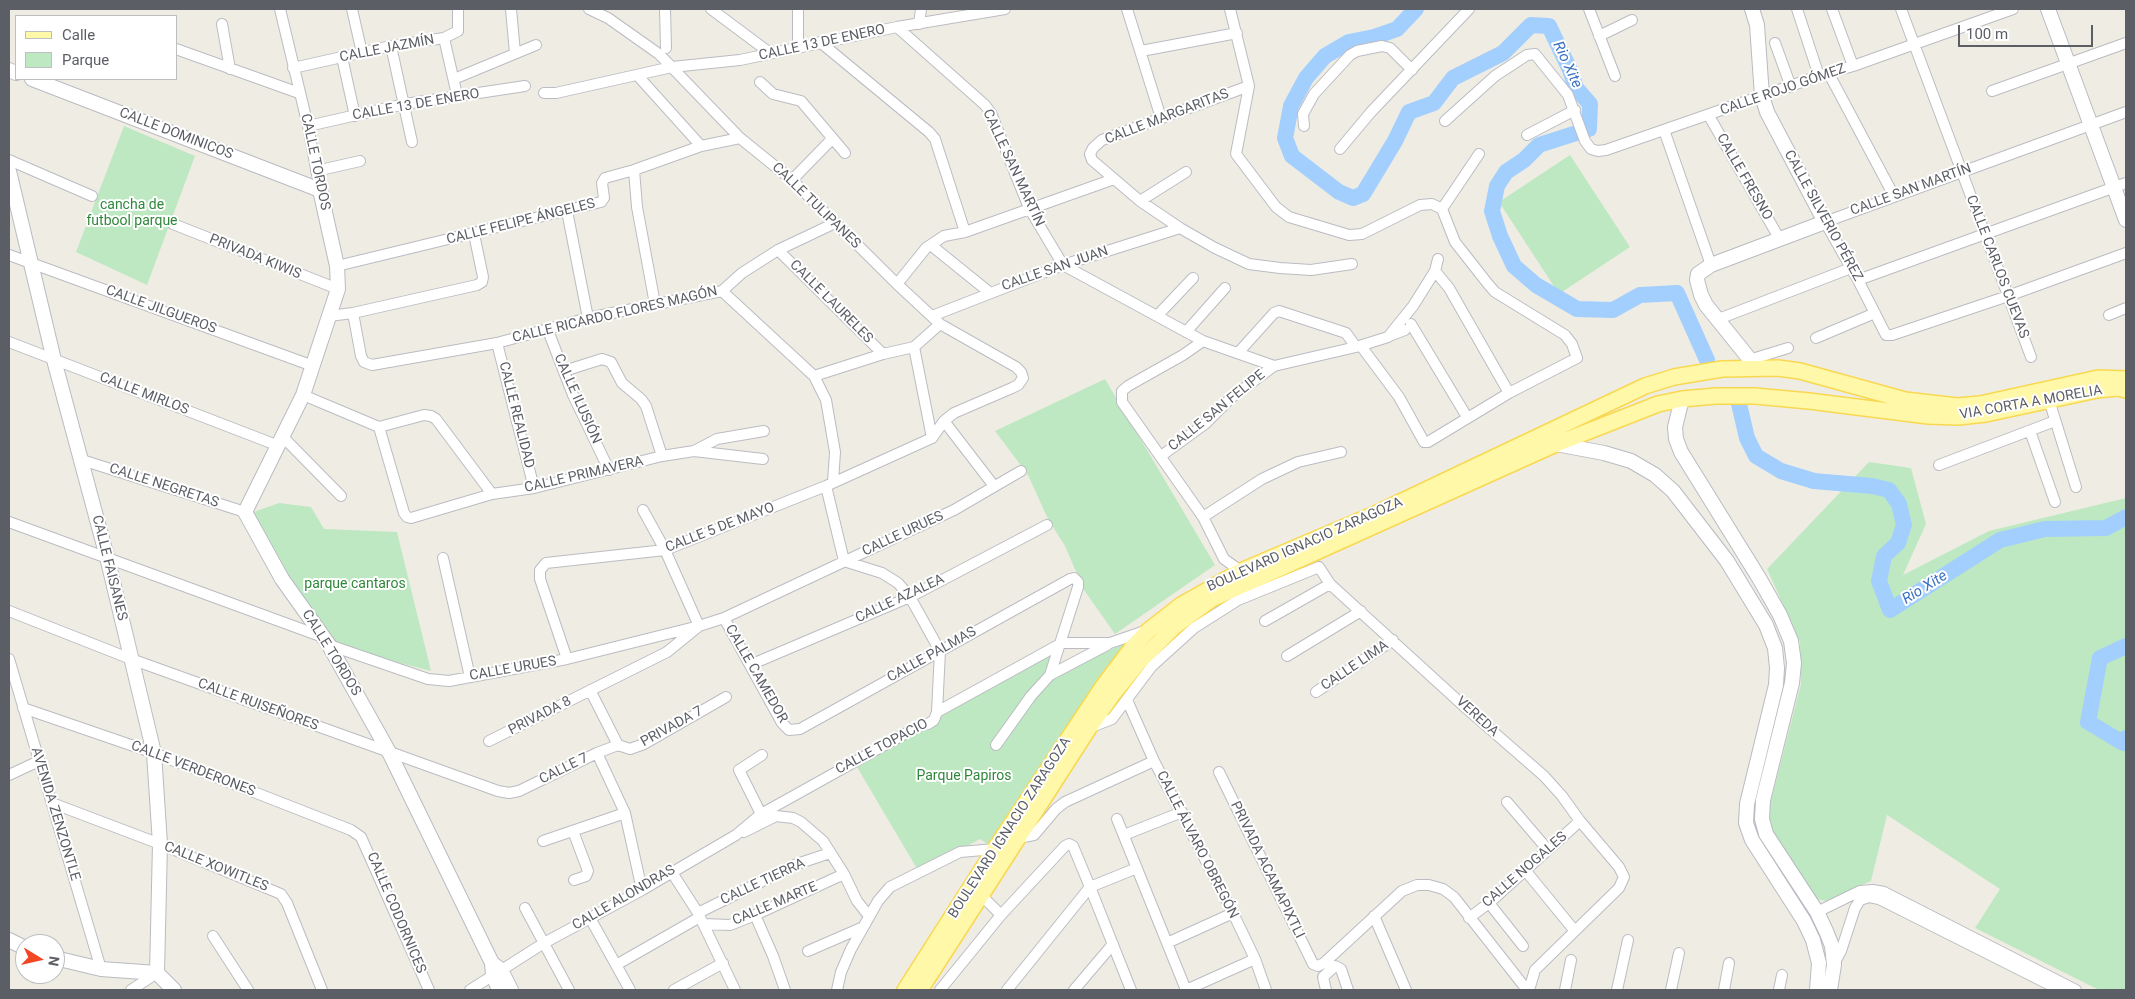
<!DOCTYPE html>
<html>
<head>
<meta charset="utf-8">
<style>
	body { margin:0 }
	#map { position:relative; width:2135px; height:999px; overflow:hidden; background:#efede3; font-family:Roboto,sans-serif }
	canvas { display:block }
	.frame { position:absolute; inset:0; border:10px solid #5b5e65; pointer-events:none }
	.legend { position:absolute; left:15px; top:15px; width:162px; height:65px; box-sizing:border-box; background:#fff; border:1px solid #bdbfc1; margin:0; padding:6px 9px; list-style:none; font-size:15px; color:#5b5e65 }
	.legend li { display:flex; align-items:center; gap:10px; height:25px }
	.legend b { width:25px; border:1px solid #bdbfc1 }
	.north { position:absolute; left:15px; top:934px; width:50px; height:50px; box-sizing:border-box; background:#fff; border:1px solid #bdbfc1; border-radius:50%; rotate:99deg; font-size:14px; font-weight:700; line-height:20px; text-align:center; color:#5b5e65 }
	.north::after { content:''; display:block; margin:auto; width:18px; height:22px; background:#f34625; clip-path:polygon(50% 0,100% 100%,50% 72%,0 100%) }
	.scale { position:absolute; left:1958px; top:25px; width:135px; height:22px; box-sizing:border-box; border:2px solid #5b5e65; border-top:0; padding-left:6px; font-size:15px; line-height:18px; white-space:nowrap; color:#5b5e65; -webkit-text-stroke:4px #fff; paint-order:stroke }
</style>
</head>
<body>
<div id="map">
<canvas width="2135" height="999"></canvas>
<div class="frame"></div>
<ul class="legend">
<li><b style="height:6px;background:#fff8a8"></b>Calle</li>
<li><b style="height:14px;background:#bee8c1"></b>Parque</li>
</ul>
<div class="north">N</div>
<div class="scale">100 m</div>
</div>
<script>
const c = document.querySelector('canvas').getContext('2d');
c.lineJoin = 'round';
function fillPath(path, color) { c.fillStyle = color; c.fill(path, 'evenodd'); }
const shape = rows => new Path2D(rows.map(r => 'M' + r).join(''));
function strokePath(path, color, width, dash) { c.strokeStyle = color; c.lineWidth = width; c.lineCap = dash ? 'butt' : 'round'; c.setLineDash(dash || []); c.stroke(path); }
function label(font, color, halo, rows, align = 'center') {
  c.font = font + ' Roboto,sans-serif'; c.lineWidth = 4; c.setLineDash([]); c.textBaseline = 'middle'; c.strokeStyle = halo; c.fillStyle = color; for (const [text, x, y, turn = 0] of rows) {
    c.save(); c.translate(x, y); c.rotate((+turn || 0) * Math.PI / 180); c.textAlign = isNaN(turn) ? turn : align; if (halo) c.strokeText(text, 0, 0); c.fillText(text, 0, 0); c.restore();
  }
}
const green = shape([
	[124,126,195,156,147,285,76,252],
	[1570,155,1630,247,1559,294,1499,202],
	[1105,379,1215,565,1115,634,1084,590,1065,546,1048,519,1028,475,995,431],
	[1869,462,1911,468,1926,524,1903,575,1989,531,2126,498,2126,990,2099,990,1975,928,2000,889,1887,815,1871,881,1826,901,1812,898,1770,826,1769,809,1801,684,1800,642,1767,569],
	[279,503,311,507,324,529,397,532,431,671,330,645,248,514],
	[1131,641,995,849,980,839,919,872,854,762,1059,650,1051,675]
]);
const river = shape([
	[1416,9,1397,29,1374,37,1349,42,1325,56,1306,78,1291,106,1285,138,1292,156,1339,192,1353,198,1363,194,1395,141,1409,112,1434,103,1453,78,1503,53,1531,25,1549,26,1570,70,1576,88,1590,104,1589,129,1539,145,1524,160,1506,172,1497,186,1492,211,1500,236,1514,266,1536,285,1577,309,1613,310,1640,295,1677,293,1707,360],
	[1739,404,1747,438,1756,456,1781,471,1814,481,1872,486,1889,490,1899,504,1904,525,1898,543,1884,556,1879,581,1890,610,2000,540,2045,529,2106,528,2126,517],
	[2126,646,2100,658,2088,722,2123,743,2126,738]
]);
const street = shape([
	[280,9,308,126,320,190],
	[352,9,362,53],
	[511,9,515,53],
	[665,9,666,48],
	[711,9,770,53],
	[798,9,798,47],
	[1127,9,1161,118],
	[1230,9,1249,86,1236,154,1276,207,1289,217,1349,235,1362,234,1420,205,1432,204,1442,209],
	[1589,9,1615,76],
	[1797,9,1819,76],
	[1832,9,1853,66],
	[1901,9,2031,357],
	[222,24,230,69],
	[919,24,921,9],
	[897,27,985,105,991,113,1029,208,1063,265,1203,341,1274,366],
	[1599,36,1632,20],
	[444,38,457,95],
	[820,42,929,132,935,139,965,232],
	[1775,43,1791,87],
	[391,46,412,142],
	[176,49,299,93],
	[1141,51,1237,33],
	[342,57,355,116],
	[293,68,391,46,444,38,458,31,458,9],
	[1829,74,1894,196],
	[638,76,701,146],
	[454,79,536,45],
	[760,82,773,94,801,101,845,153],
	[1249,86,1102,140,1093,148,1090,154,1092,160,1140,201,1180,228,1215,248,1249,264,1280,268,1311,270,1352,264],
	[1992,91,2126,43],
	[544,93,556,93,672,67,740,60,897,27,1005,9],
	[2126,112,1825,222,1858,280,1886,335,1892,335,2008,296,2126,253],
	[1709,116,1779,238],
	[1445,121,1495,76,1527,55,1535,54,1568,95,1585,141,1591,149,1598,151,1606,150,1819,76,1853,66,2013,9],
	[308,126,405,104,525,86],
	[1304,126,1303,114,1314,94,1350,55,1357,51,1382,46,1390,48,1412,70],
	[1664,130,1711,265],
	[1527,135,1575,110],
	[1340,149,1371,112,1469,9],
	[9,160,92,196],
	[634,170,637,207,655,304],
	[316,171,360,161],
	[792,180,832,139],
	[1140,201,1186,172],
	[1442,209,1479,154],
	[567,211,588,318],
	[173,224,338,289],
	[932,246,989,292],
	[778,250,883,354],
	[9,255,313,366],
	[337,266,601,202,604,198,602,183,605,178,634,170,701,146,740,138],
	[1435,271,1449,288,1509,393],
	[1858,280,2126,183],
	[897,284,926,248,944,236,965,232,1114,179],
	[722,291,814,376,826,400,835,452,833,482],
	[353,313,361,356,364,362,372,365,497,343,588,318,722,291,742,273,778,250,835,223],
	[2109,315,2126,308],
	[329,316,353,313,477,285,482,282,483,277,474,234],
	[932,316,1063,265,1180,228],
	[1157,316,1193,278],
	[1716,320,1851,268],
	[1411,324,1467,417],
	[547,328,573,395,609,470],
	[1186,332,1225,288],
	[1389,336,1405,330],
	[1816,338,1875,313],
	[1203,341,1183,355,1128,386,1122,391,1122,402,1203,517,1224,559,1241,571],
	[9,342,279,446],
	[497,343,534,488],
	[1361,346,1399,397,1424,442,1428,442,1509,393,1577,358,1572,344,1565,335,1495,292,1488,284,1455,242,1442,209],
	[914,347,932,438],
	[1238,353,1274,313,1279,311,1346,333,1356,347],
	[1749,360,1788,348],
	[564,371,602,359,611,362,622,383,641,399,646,406,662,456],
	[814,376,883,354,914,347,940,324],
	[303,395,379,427],
	[2049,400,2076,487],
	[944,421,994,486],
	[379,427,404,513,407,517,411,518,492,494,534,488,662,456,694,451,763,459],
	[379,427,424,415,431,416,436,419,492,494],
	[2030,431,2055,502],
	[283,437,341,496],
	[694,451,717,439,764,431],
	[1161,456,1205,424,1231,398,1274,366,1356,347,1388,337,1413,306,1435,271,1438,259],
	[82,460,245,512],
	[1939,465,2055,421],
	[826,486,844,561,882,573,898,583,910,597,940,651,937,712],
	[1203,517,1262,479,1298,462,1341,452],
	[9,522,323,637],
	[443,558,470,677],
	[9,611,131,659,498,791,509,793,519,791,597,753,618,745],
	[724,618,782,723,789,730,800,729,1070,579,1074,578,1078,582,1078,587,1050,675,1031,696,996,745],
	[1265,621,1330,584],
	[329,645,428,679,449,681,567,659,699,626,724,618,954,510,1021,471],
	[1287,656,1361,611],
	[9,659,101,969],
	[567,659,540,579,540,570,546,563,665,550,826,486,932,438,944,421,954,413,1012,388,1018,385,1023,378,1021,372,1016,367,940,324,897,284,792,180,740,138,659,54,608,18,589,9],
	[750,665,910,597,1047,525],
	[1050,675,1107,645],
	[590,690,618,745],
	[1316,692,1393,640],
	[1127,700,1154,761,1233,913,1255,959,1266,990],
	[23,708,154,753,351,830,361,837,429,990],
	[1089,728,1112,719,1152,666,1194,628,1238,600,1319,567,1330,584,1466,708,1544,776,1562,796,1580,821,1619,867,1624,877,1619,888,1535,970,1529,990],
	[489,741,667,652,699,626,665,550,643,510],
	[618,745,630,749,644,744,726,697],
	[597,753,625,813,642,890],
	[1219,772,1313,964,1318,966,1324,963,1402,891,1417,885,1429,885,1443,889,1454,897,1527,990],
	[9,775,39,761],
	[1507,802,1548,850],
	[52,803,160,844,281,894,287,903,322,990],
	[761,814,739,770,762,755],
	[1117,819,1186,990],
	[573,831,588,871,586,876,574,880],
	[744,832,776,816,793,818,801,822,823,841,844,874,857,901,869,916],
	[1124,835,1182,812],
	[1018,838,1034,835,1056,809,1065,802,1154,761],
	[543,841,625,813],
	[1525,870,1574,930],
	[671,871,698,913,735,990],
	[980,894,1001,915],
	[1489,903,1523,946],
	[525,908,569,990],
	[1817,912,1860,891,1873,890,1884,892,2076,990],
	[698,913,797,864,830,853],
	[755,915,773,956,785,990],
	[1374,916,1406,990],
	[590,918,630,990],
	[1469,918,1489,903,1580,821],
	[704,924,730,925,755,915,844,874],
	[213,936,248,990],
	[1167,943,1233,913],
	[808,951,861,928],
	[1834,964,1841,951,1855,908,1860,900,1869,897,1879,899,2060,990],
	[616,965,700,917],
	[131,990,157,973],
	[470,990,544,943,642,890,736,835,761,814,919,726,928,724,934,720,937,712,1062,643,1110,643,1145,631],
	[674,990,723,963],
	[837,990,841,972,851,949,878,901,890,887,960,852,995,849],
	[940,990,1001,915,1065,846,1069,844,1073,846,1090,887,1131,990],
	[1007,990,1090,887,1137,868],
	[1074,990,1113,944],
	[1186,990,1255,959],
	[1326,990,1323,977,1335,966,1341,969,1348,990],
	[1565,990,1571,960],
	[1617,990,1628,940],
	[1671,990,1679,953],
	[1724,990,1729,963],
	[1779,990,1782,975]
]);
const secondary = shape([
	[1752,9,1757,25,1762,96,1767,112,1825,222,1711,265,1698,274,1697,280,1701,295,1706,305,1756,367],
	[2048,9,2126,220],
	[9,70,16,73],
	[32,79,320,190,337,266,338,289,303,395,245,512,282,579,329,645,390,754,492,963,493,975,499,990],
	[9,171,54,360,107,557,154,753,160,844,157,973],
	[1682,399,1675,427,1676,439,1681,452,1759,578,1780,615,1791,641,1794,663,1792,683,1763,800,1762,819,1766,834,1817,912,1826,931,1832,946,1834,965,1830,990],
	[1556,444,1604,453,1631,461,1655,475,1673,491,1727,561,1766,625,1775,648,1777,668,1776,685,1747,804,1746,823,1752,840,1804,921,1813,940,1819,963,1817,990],
	[9,940,25,948],
	[55,958,101,969,157,973,174,990],
	[492,963,501,970,511,990]
]);
const primary = shape([
	[905,990,995,849,1104,685,1132,648,1149,630,1181,605,1241,571,1375,514,1645,386,1674,377,1722,369,1778,368,1800,371,1905,400,1957,406,1980,404,2098,378,2126,379],
	[920,990,1089,728,1113,694,1139,662,1174,627,1212,599,1556,444,1658,404,1682,399,1716,396,1755,396,1809,401,1928,416,1958,417,1986,414,2097,390,2117,388,2126,390]
]);
const streetNames = [
	["CALLE 13 DE ENERO",822,43,-12],
	["CALLE JAZMÍN",387,49,-11],
	["CALLE ROJO GÓMEZ",1783,90,-19],
	["CALLE 13 DE ENERO",416,105,-10],
	["CALLE MARGARITAS",1167,117,-21],
	["CALLE DOMINICOS",176,134,21],
	["CALLE TORDOS",315,162,78],
	["CALLE SAN MARTÍN",1013,168,65],
	["CALLE FRESNO",1744,177,60],
	["CALLE SAN MARTÍN",1911,190,-20],
	["CALLE TULIPANES",816,206,44],
	["CALLE SILVERIO PÉREZ",1823,216,61],
	["CALLE FELIPE ÁNGELES",521,222,-14],
	["PRIVADA KIWIS",255,257,22],
	["CALLE CARLOS CUEVAS",1997,267,69],
	["CALLE SAN JUAN",1055,269,-19],
	["CALLE LAURELES",831,302,45],
	["CALLE JILGUEROS",161,310,20],
	["CALLE RICARDO FLORES MAGÓN",615,315,-13],
	["CALLE MIRLOS",144,394,21],
	["CALLE ILUSIÓN",577,399,66],
	["VIA CORTA A MORELIA",2031,403,-10],
	["CALLE SAN FELIPE",1217,411,-39],
	["CALLE REALIDAD",516,415,76],
	["CALLE PRIMAVERA",584,475,-13],
	["CALLE NEGRETAS",164,486,18],
	["CALLE 5 DE MAYO",720,528,-21],
	["CALLE URUES",903,534,-25],
	["BOULEVARD IGNACIO ZARAGOZA",1305,545,-24],
	["CALLE FAISANES",109,568,76],
	["CALLE AZALEA",900,599,-25],
	["CALLE TORDOS",331,653,58],
	["CALLE PALMAS",932,655,-29],
	["CALLE LIMA",1355,666,-34],
	["CALLE URUES",513,669,-10],
	["CALLE CAMEDOR",756,674,60],
	["CALLE RUISEÑORES",258,705,20],
	["PRIVADA 8",540,716,-27],
	["VEREDA",1477,717,42],
	["PRIVADA 7",672,727,-29],
	["CALLE TOPACIO",882,747,-28],
	["CALLE VERDERONES",193,769,21],
	["CALLE 7",564,769,-26],
	["AVENIDA ZENZONTLE",55,814,73],
	["BOULEVARD IGNACIO ZARAGOZA",1010,828,-57],
	["CALLE ÁLVARO OBREGÓN",1197,845,63],
	["CALLE XOWITLES",216,867,22],
	["PRIVADA ACAMAPIXTLI",1267,870,64],
	["CALLE NOGALES",1525,870,-41],
	["CALLE TIERRA",763,882,-25],
	["CALLE ALONDRAS",624,898,-30],
	["CALLE MARTE",775,904,-23],
	["CALLE CODORNICES",396,913,67]
];
const parkNames = [
	["cancha de",132,205],
	["futbool parque",132,221],
	["parque cantaros",355,584],
	["Parque Papiros",964,776]
];
const waterNames = [
	["Rio Xite",1567,65,65],
	["Rio Xite",1925,588,-32]
];
fillPath(green, '#bee8c1');
strokePath(river, '#a3cfff', 16);
strokePath(street, '#bbbcc3', 12);
strokePath(secondary, '#b8bbc2', 16);
strokePath(primary, '#f9d851', 18);
strokePath(street, '#fff', 10);
strokePath(secondary, '#fff', 14);
strokePath(primary, '#fff8a8', 15);
label('14px', '#5b5e65', '#fff', streetNames);
label('14px', '#30873b', '#fff', parkNames);
label('italic 15px', '#3c72c1', '#fff', waterNames);
</script>
</body>
</html>
